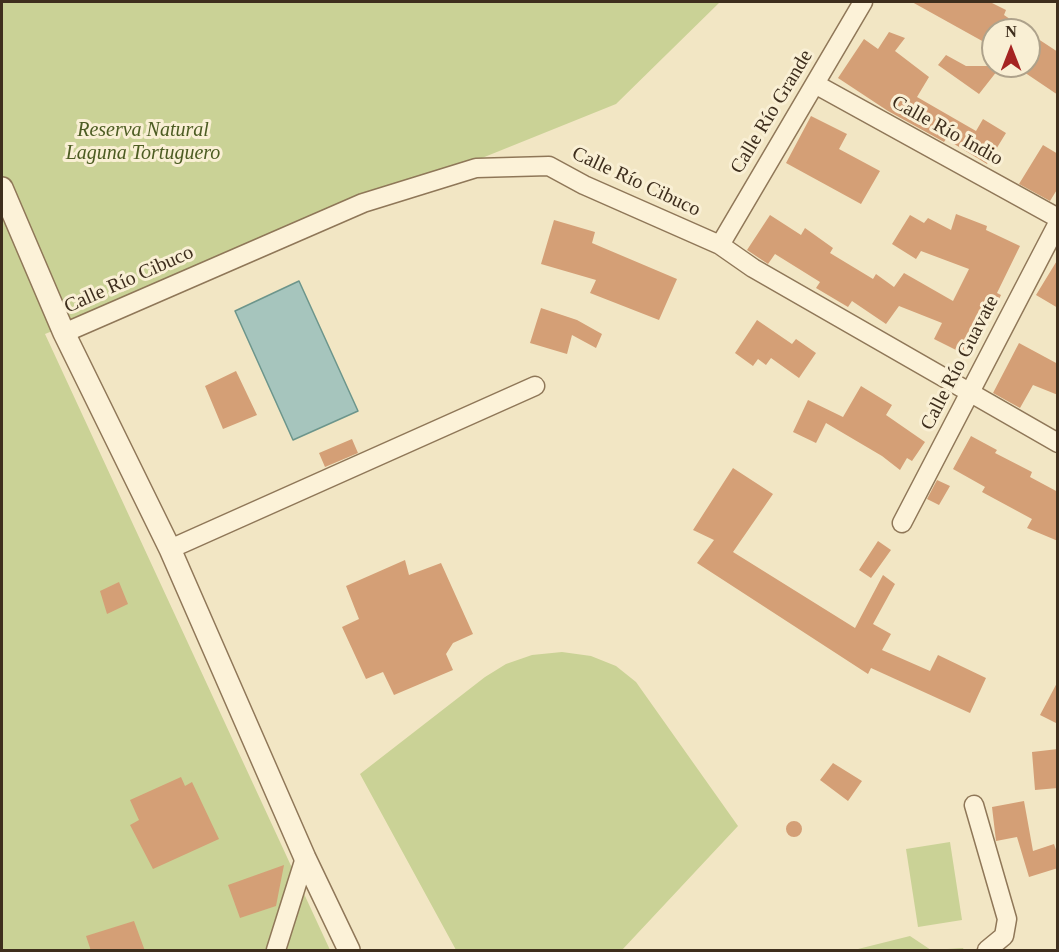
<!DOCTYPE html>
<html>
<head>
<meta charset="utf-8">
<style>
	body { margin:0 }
	#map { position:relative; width:1059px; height:952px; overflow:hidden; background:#f2e6c4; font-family:"Times New Roman",serif }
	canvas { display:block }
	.frame { position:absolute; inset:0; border:3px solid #3e2e1d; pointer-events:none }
	.north { position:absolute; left:981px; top:18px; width:60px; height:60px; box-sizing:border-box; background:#f9efd4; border:2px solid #aea28b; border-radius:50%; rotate:0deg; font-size:16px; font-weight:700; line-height:24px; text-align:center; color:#3e2e1d }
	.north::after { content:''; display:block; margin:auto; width:21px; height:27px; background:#a52422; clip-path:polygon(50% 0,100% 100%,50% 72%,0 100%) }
</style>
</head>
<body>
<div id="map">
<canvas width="1059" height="952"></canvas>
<div class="frame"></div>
<div class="north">N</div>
</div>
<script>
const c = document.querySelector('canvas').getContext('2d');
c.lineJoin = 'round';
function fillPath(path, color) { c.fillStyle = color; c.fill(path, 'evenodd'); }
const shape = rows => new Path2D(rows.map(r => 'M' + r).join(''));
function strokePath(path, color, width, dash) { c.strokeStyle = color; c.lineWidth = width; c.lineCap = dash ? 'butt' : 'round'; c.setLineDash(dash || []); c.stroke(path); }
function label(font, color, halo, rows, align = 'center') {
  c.font = font + ' "Times New Roman",serif'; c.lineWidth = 6; c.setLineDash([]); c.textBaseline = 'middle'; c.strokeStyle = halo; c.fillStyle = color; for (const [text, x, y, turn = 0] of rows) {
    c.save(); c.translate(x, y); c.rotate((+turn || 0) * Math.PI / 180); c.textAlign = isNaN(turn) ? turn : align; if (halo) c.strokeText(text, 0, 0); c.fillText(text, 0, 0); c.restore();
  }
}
const green = shape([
	[2,2,720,2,616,104,45,334,330,950,2,950],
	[562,652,591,656,616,666,636,682,738,826,622,950,456,950,360,774,485,677,506,664,532,655],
	[950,842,962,920,918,927,906,849],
	[910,936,931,950,963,948,964,950,854,950]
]);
const water = shape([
	[299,281,358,411,293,440,235,311,299,281]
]);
const building = shape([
	[912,2,990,2,1006,10,1004,15,1026,30,993,30,993,47],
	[889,32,905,38,895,51,929,77,917,97,976,131,983,119,1006,133,987,164,946,139,944,142,888,111,838,78,864,39,878,49],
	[1029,33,1058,52,1058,95,1015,66,1029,66],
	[946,55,966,66,1001,66,979,94,938,65],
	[811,116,847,134,839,149,880,171,861,204,786,163],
	[1043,145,1058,154,1058,188,1050,201,1019,184],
	[956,214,987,226,986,230,1020,246,997,293,1001,295,970,357,934,339,942,323,899,306,886,324,852,301,848,307,816,288,820,282,775,254,768,264,747,250,770,215,801,235,805,228,833,248,830,253,873,279,876,274,894,287,904,273,953,301,969,269,921,251,916,259,892,244,910,215,924,223,928,218,951,230],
	[554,220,595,232,592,243,677,279,659,320,590,293,596,280,541,264],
	[1058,259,1058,308,1036,295],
	[541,308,577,320,602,334,596,348,572,335,567,354,530,343],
	[757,320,792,344,796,339,816,353,799,378,771,358,766,365,758,359,753,366,735,353],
	[1019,343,1058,364,1058,395,1033,385,1020,408,993,393],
	[236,371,257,415,223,429,205,386],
	[861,386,892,405,886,415,925,442,912,461,907,458,900,470,882,456,826,423,816,443,793,432,808,400,843,417],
	[971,436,997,450,995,453,1032,472,1030,477,1058,492,1058,541,1027,528,1032,519,982,492,985,487,953,469],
	[352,439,358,453,325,467,319,453],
	[733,468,773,494,733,552,855,628,883,575,895,584,873,624,891,634,882,650,930,671,938,655,986,678,970,713,871,668,868,674,697,563,714,540,693,530],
	[937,480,950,486,939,505,927,499],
	[878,541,891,550,871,578,859,570],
	[405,560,409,575,441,563,473,634,453,643,446,654,453,670,394,695,383,672,366,679,342,627,359,619,346,586],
	[119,582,128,604,107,614,100,591],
	[1058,681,1058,724,1040,715],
	[1058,749,1058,788,1035,790,1032,752],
	[833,763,862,781,848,801,820,780],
	[181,777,185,786,192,782,219,839,153,869,130,825,139,820,130,800],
	[1024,801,1033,851,1054,844,1058,856,1058,868,1029,877,1017,837,996,841,992,807],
	'786 829a8 8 0 1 1 16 0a8 8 0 1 1-16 0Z',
	[284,865,276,906,240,918,228,885],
	[134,921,145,951,91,951,86,936]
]);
const minor = shape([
	[815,84,1058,218],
	[720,245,863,2],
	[64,333,363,203,476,168,549,166,584,185,720,245,753,268,1058,443],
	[902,523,1058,223],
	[170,549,535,386],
	[974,805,1007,919,1004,936,987,950],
	[276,950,305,858]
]);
const tertiary = shape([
	[2,188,64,333,170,549,305,858,349,950]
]);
const streetNames = [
	["Calle Río Grande",772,112,-59],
	["Calle Río Indio",947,131,29],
	["Calle Río Cibuco",636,182,25],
	["Calle Río Cibuco",129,280,-24],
	["Calle Río Guavate",960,363,-63]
];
const parkNames = [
	["Reserva Natural",143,131],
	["Laguna Tortuguero",143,154]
];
fillPath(green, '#cad296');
fillPath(water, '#a6c5bd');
strokePath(water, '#6c958b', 1.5);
fillPath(building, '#d49f76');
strokePath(minor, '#8f7758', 21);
strokePath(tertiary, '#8f7758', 24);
strokePath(minor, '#fcf2d8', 18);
strokePath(tertiary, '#fcf2d8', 21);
label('20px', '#3e2e1d', '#f9efd4', streetNames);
label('italic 20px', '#4c5c22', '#f9efd4', parkNames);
</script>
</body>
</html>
